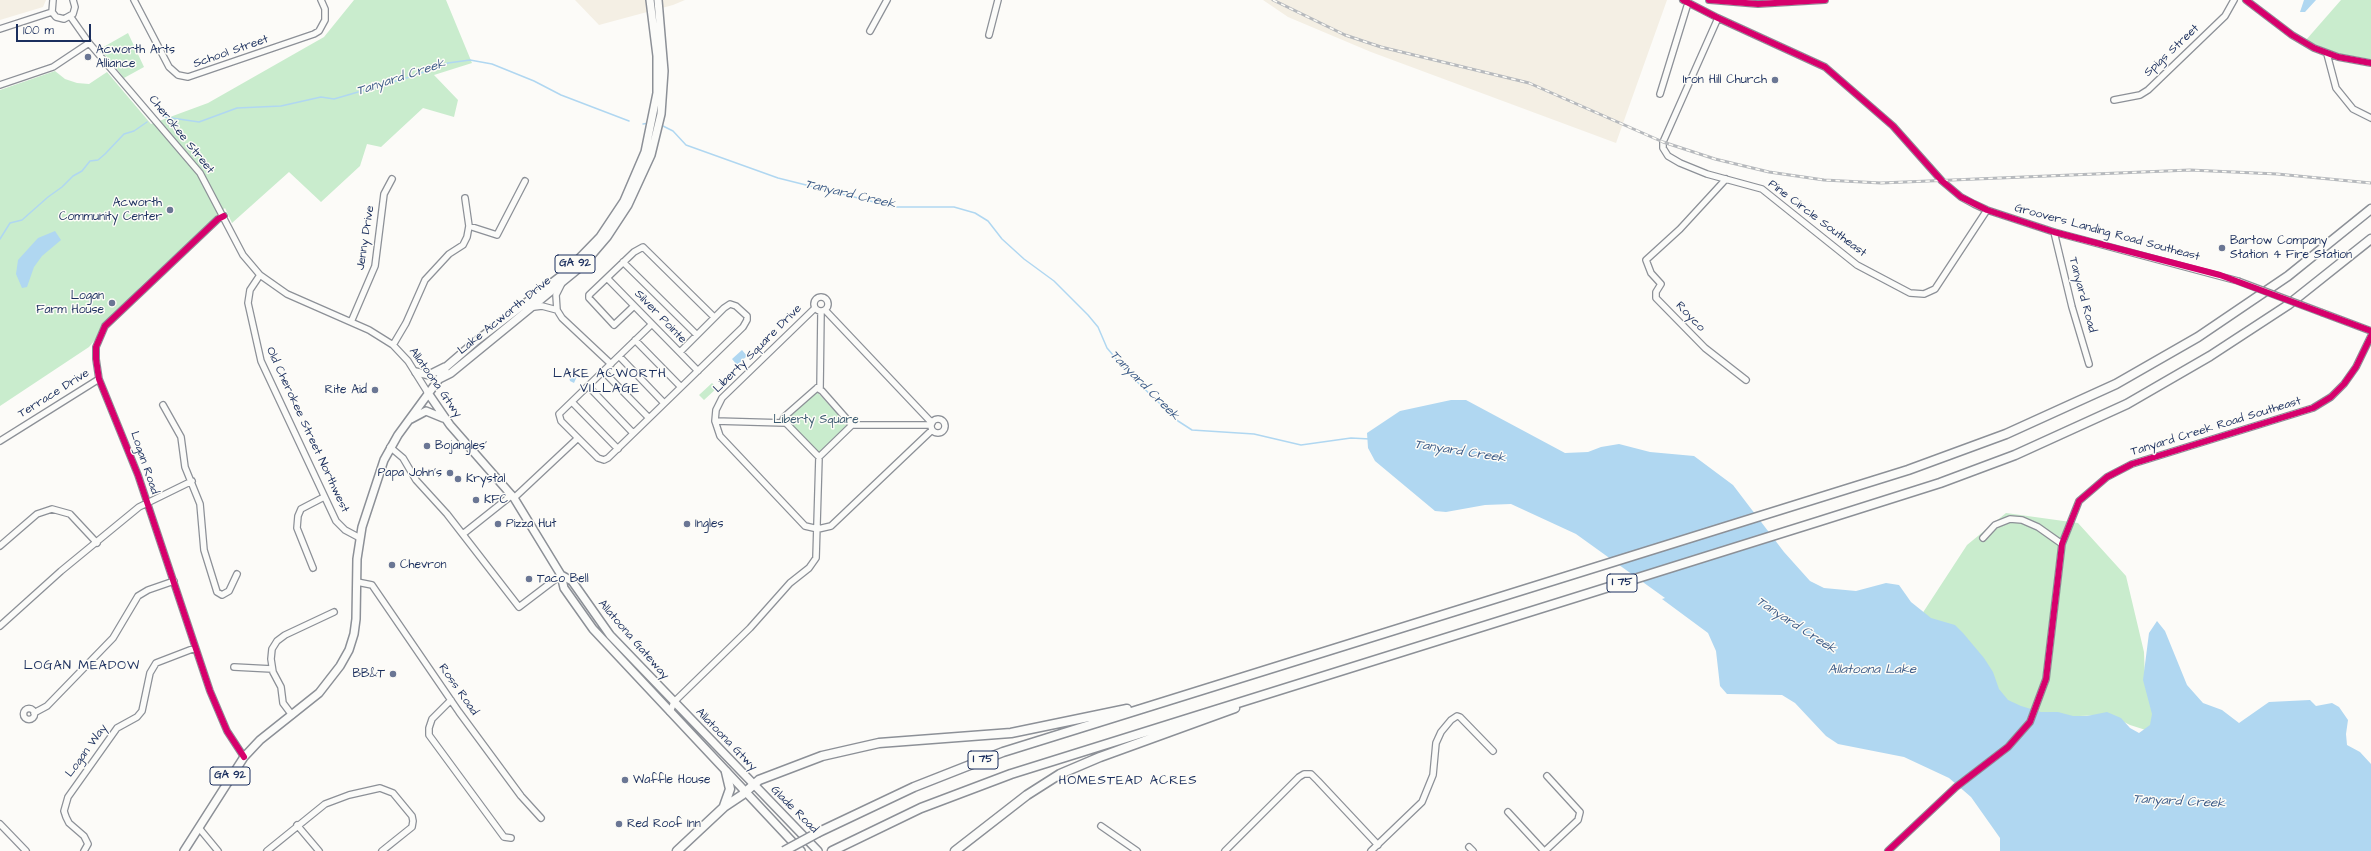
<!DOCTYPE html>
<html>
<head>
<meta charset="utf-8">
<style>
	body { margin:0 }
	#map { position:relative; width:2371px; height:851px; overflow:hidden; background:#fcfbf8; font-family:"Architects Daughter",sans-serif }
	canvas { display:block }
	.scale { position:absolute; left:16px; top:24px; width:75px; height:18px; box-sizing:border-box; border:2px solid #1b2f5e; border-top:0; padding-left:5px; font-size:12px; line-height:14px; white-space:nowrap; color:#1b2f5e; -webkit-text-stroke:3px #fdfcf7; paint-order:stroke }
</style>
</head>
<body>
<div id="map">
<canvas width="2371" height="851"></canvas>
<div class="scale">100 m</div>
</div>
<script>
const c = document.querySelector('canvas').getContext('2d');
c.lineJoin = 'round';
function fillPath(path, color) { c.fillStyle = color; c.fill(path, 'evenodd'); }
const shape = rows => new Path2D(rows.map(r => 'M' + r).join(''));
function strokePath(path, color, width, dash) { c.strokeStyle = color; c.lineWidth = width; c.lineCap = dash ? 'butt' : 'round'; c.setLineDash(dash || []); c.stroke(path); }
function label(font, color, halo, rows, align = 'center') {
  c.font = font + ' "Architects Daughter",sans-serif'; c.lineWidth = 3; c.setLineDash([]); c.textBaseline = 'middle'; c.strokeStyle = halo; c.fillStyle = color; for (const [text, x, y, turn = 0] of rows) {
    c.save(); c.translate(x, y); c.rotate((+turn || 0) * Math.PI / 180); c.textAlign = isNaN(turn) ? turn : align; if (halo) c.strokeText(text, 0, 0); c.fillText(text, 0, 0); c.restore();
  }
}
const built = shape([
	[0,0,46,0,43,7,0,20],
	[575,0,685,0,673,5,599,25],
	[1263,0,1667,0,1616,143,1371,52,1288,17]
]);
const green = shape([
	[354,0,446,0,472,63,434,75,458,100,454,117,423,108,381,147,367,144,360,166,321,202,289,172,232,223,225,208,140,287,89,347,0,406,0,90,55,71,65,79,77,83,89,84,107,72,151,124,208,103,324,37],
	[2341,0,2371,0,2371,59,2335,53,2306,40],
	[128,33,144,67,124,78,100,49],
	[712,383,717,388,704,400,699,395],
	[817,392,848,425,821,451,818,452,789,422,788,418],
	[2006,513,2078,523,2126,576,2144,652,2145,680,2156,713,2152,732,2130,725,2110,715,2048,717,2011,709,1922,614,1967,545]
]);
const water = shape([
	[2304,0,2316,0,2305,12,2300,12],
	[55,231,61,240,42,256,34,267,27,287,22,288,16,274,18,260,38,238],
	[742,350,747,356,737,365,732,359],
	[574,371,578,374,574,383,570,381,569,377],
	[1451,400,1466,400,1565,453,1588,452,1601,447,1619,444,1650,452,1694,456,1733,485,1784,552,1810,581,1824,588,1856,591,1886,583,1899,585,1911,602,1931,618,1955,625,1963,633,1984,658,1993,672,1999,689,2008,700,2021,706,2041,712,2058,712,2073,716,2087,716,2107,712,2121,718,2130,728,2139,733,2150,725,2152,714,2143,680,2149,633,2157,621,2165,631,2187,685,2203,703,2222,710,2239,723,2269,702,2310,700,2316,706,2332,703,2339,707,2348,720,2346,734,2347,745,2360,752,2371,764,2371,851,2000,851,2000,838,1971,797,1949,778,1904,757,1838,744,1826,736,1795,703,1782,695,1727,694,1720,686,1716,651,1708,633,1662,599,1665,598,1576,534,1511,504,1485,505,1446,512,1435,511,1375,461,1368,448,1367,433,1400,411]
]);
const stream = shape([
	[165,117,199,122,237,108,281,106,321,97,334,99,413,76,448,63,470,60,492,64,534,81,561,95,629,121],
	[643,124,649,123],
	[661,125,673,131,686,145,778,178,894,207,954,207,975,213,988,221,1002,239,1024,259,1054,281,1088,315,1098,327,1107,348,1130,375,1178,421,1192,430,1254,434,1301,445,1351,438,1370,439],
	[0,239,10,223,22,220,48,197,62,187,73,176,82,171,90,161,98,160,105,154,124,134,134,131,147,122]
]);
const minor = shape([
	[53,0,52,12,56,17,64,19,73,14,75,7,73,0],
	[134,0,169,67,178,75,188,77,314,34,319,31,325,20,325,9,321,0],
	[1683,0,1718,18,1825,67,1893,126,1942,181,1961,197,1974,204,1987,210,2054,232,2238,281],
	[1709,0,1758,4,1825,0],
	[2246,0,2292,35,2314,48,2338,57,2371,63],
	[70,16,89,43,200,173,243,255,260,275,287,294,369,330,393,345,408,361,428,393],
	[1718,18,1663,142,1663,148,1668,156,1680,163,1707,174,1762,189,1857,265,1910,293,1924,294,1935,289,1987,210],
	[0,29,52,12],
	[870,31,887,0],
	[989,35,998,0],
	[2327,54,2336,88,2353,109,2371,118],
	[0,85,53,67,89,43],
	[1660,94,1688,3],
	[2114,100,2140,95,2148,90,2225,16,2234,0],
	[1726,179,1680,229,1646,260,1651,273,1661,284,1656,292,1656,298,1705,348,1746,380],
	[224,216,218,219,105,326,96,347,96,359,99,379,138,475,210,691,227,731,244,757],
	[469,226,497,235,525,181],
	[2054,232,2072,307,2089,364],
	[623,262,697,335],
	[260,275,250,290,248,303,261,361,336,521,345,530,360,538],
	[607,278,698,371],
	[561,285,556,295,557,310,562,318,611,364],
	'814 304a7 7 0 1 1 14 0a7 7 0 1 1-14 0Z',
	[634,306,614,325,589,298,589,295,634,252,643,247,714,317],
	[534,307,542,306,557,310],
	[815,308,722,398,716,410,715,421,720,436,805,526,818,529,831,526,932,430],
	[825,310,932,423],
	[2323,313,2371,331],
	[351,322,375,266,384,194,392,179],
	[652,324,559,414,561,421,598,458,604,460,608,458,743,327,747,320,747,316,736,306,730,304,724,308,680,352],
	[635,340,681,387],
	[393,345,406,323,425,280,449,254,463,245,467,237,469,226,465,198],
	[619,356,664,403],
	[603,371,649,418],
	[588,386,633,433],
	[817,388,822,391,852,425,819,457,783,420,784,417,817,388],
	[820,389,821,312],
	[572,402,618,449],
	[163,405,181,437,185,467,200,504,204,550,217,592,222,595,229,591,237,574],
	'931 426a7 7 0 1 1 14 0a7 7 0 1 1-14 0Z',
	[715,421,785,423],
	[852,425,931,425],
	[0,441,99,379],
	[390,447,403,458,416,480,447,514,519,607,561,575],
	[514,498,578,438],
	[463,534,512,495],
	[1983,538,1995,525,2010,519,2022,520,2038,527,2062,544],
	[0,546,37,514,52,509,70,514,97,543],
	[313,568,297,528,298,516,301,509,324,497],
	[357,582,372,585,459,712,521,796,541,818],
	[0,626,61,571,139,507,192,481],
	[234,667,272,669],
	[451,700,432,719,429,728,429,735,504,837,511,838],
	'23.5 714a5.5 5.5 0 1 1 11 0a5.5 5.5 0 1 1-11 0Z',
	[670,712,674,702,750,628,790,583,809,568,816,558,819,457],
	[34,713,47,706,113,638,138,596,148,590,174,581],
	[292,715,283,703,281,687,273,672,271,659,272,649,277,641,285,635,334,612],
	[1508,812,1544,851],
	[0,824,26,851],
	[297,825,319,851],
	[1101,826,1137,851],
	[199,828,218,851],
	[1469,847,1473,851],
	[84,851,88,844,84,836,69,823,66,817,64,811,68,797,117,728,137,717,142,711,150,673,156,663,195,648],
	[267,851,325,804,349,795,380,788,393,793,412,816,413,821,412,827,382,851],
	[1225,851,1299,777,1304,774,1311,774,1318,781,1378,845],
	[1371,851,1422,802,1433,775,1436,743,1441,732,1451,720,1457,716,1460,717,1493,751],
	[1545,851,1578,820,1580,812,1547,776],
	[1888,851,1956,787,2008,747,2030,722,2046,679,2062,544,2079,501,2107,477,2132,464,2313,408,2331,397,2344,384,2356,367,2371,336]
]);
const major = shape([
	[416,372,429,375,445,367],
	[439,379,451,373,583,265,607,237,628,205,651,155,661,114,664,71,658,0],
	[428,393,450,425,514,498,561,575,564,588,593,629,801,851],
	[411,419,426,411,443,418],
	[561,575,572,581,610,635,818,851],
	[184,851,244,757,260,740,319,693,340,666,349,650,354,634,356,619,357,559,362,527,384,460,398,435,439,379,446,367,475,342,566,272,600,237,624,201,645,152,657,93,657,56,650,0]
]);
const highway = shape([
	[724,806,730,789,726,772],
	[819,832,914,787,1003,752,1908,470,2006,434,2116,384,2198,337,2288,276,2371,209],
	[677,851,724,807,742,795,759,780,822,756,879,743,1011,733,1127,709],
	[832,851,921,808,1011,774,1820,521,1940,483,2015,455,2127,404,2210,356,2288,305,2371,239],
	[955,851,1027,795,1060,774,1100,757,1235,708]
]);
const rail = shape([
	[1273,0,1345,35,1381,47,1529,83,1663,142,1715,159,1769,172,1824,180,1881,183,2190,170,2277,174,2371,183]
]);
const minorBridge = shape([
	[2238,281,2323,313]
]);
const highwayBridge = shape([
	[784,851,819,832]
]);
const cycleway = shape([
	[1683,0,1718,18,1825,67,1893,126,1942,181,1961,197,1987,210,2054,232,2220,275,2371,331],
	[1709,0,1758,4,1825,0],
	[2246,0,2292,35,2314,48,2338,57,2371,63],
	[224,216,218,219,105,326,96,347,96,359,99,379,138,475,210,691,227,731,244,757],
	[1888,851,1956,787,2008,747,2030,722,2046,679,2062,544,2079,501,2107,477,2132,464,2313,408,2331,397,2344,384,2356,367,2371,336]
]);
const markers = [
	[88,57,4,"#6a7694"],
	[1775,80,4,"#6a7694"],
	[170,210,4,"#6a7694"],
	[2222,248,4,"#6a7694"],
	[112,303,4,"#6a7694"],
	[375,390,4,"#6a7694"],
	[427,446,4,"#6a7694"],
	[450,473,4,"#6a7694"],
	[458,479,4,"#6a7694"],
	[476,500,4,"#6a7694"],
	[498,524,4,"#6a7694"],
	[687,524,4,"#6a7694"],
	[392,565,4,"#6a7694"],
	[529,579,4,"#6a7694"],
	[393,674,4,"#6a7694"],
	[625,780,4,"#6a7694"],
	[619,824,4,"#6a7694"]
];
const shields = [
	[575,264,40],
	[1622,583,30],
	[983,760,30],
	[230,776,40]
];
const shieldNames = [
	["GA 92",575,264],
	["I 75",1622,583],
	["I 75",983,760],
	["GA 92",230,776]
];
const poiNames = [
	["Acworth Arts",96,50],
	["Alliance",96,64],
	["Iron Hill Church",1767,80,"right"],
	["Acworth",162,203,"right"],
	["Community Center",162,217,"right"],
	["Bartow Company",2230,241],
	["Station 4 Fire Station",2230,255],
	["Logan",104,296,"right"],
	["Farm House",104,310,"right"],
	["Rite Aid",367,390,"right"],
	["Bojangles'",435,446],
	["Papa John's",442,473,"right"],
	["Krystal",466,479],
	["KFC",484,500],
	["Pizza Hut",506,524],
	["Ingles",695,524],
	["Chevron",400,565],
	["Taco Bell",537,579],
	["BB&T",385,674,"right"],
	["Waffle House",633,780],
	["Red Roof Inn",627,824]
];
const streetNames = [
	["Spigs Street",2172,51,-43],
	["School Street",231,52,-19],
	["Cherokee Street",181,135,51],
	["Pine Circle Southeast",1817,219,37],
	["Groovers Landing Road Southeast",2107,233,15],
	["Jenny Drive",366,238,-81],
	["Tanyard Road",2082,295,75],
	["Lake Acworth Drive",505,316,-39],
	["Silver Pointe",660,317,46],
	["Royco",1690,317,46],
	["Liberty Square Drive",758,349,-45],
	["Allatoona Gtwy",435,383,55],
	["Terrace Drive",54,394,-32],
	["Tanyard Creek Road Southeast",2216,427,-17],
	["Old Cherokee Street Northwest",307,430,65],
	["Logan Road",144,463,71],
	["Allatoona Gateway",633,640,49],
	["Ross Road",458,690,55],
	["Allatoona Gtwy",726,740,46],
	["Logan Way",87,751,-54],
	["Glade Road",794,810,45]
];
const parkNames = [
	["Liberty Square",816,420]
];
const waterNames = [
	["Tanyard Creek",401,78,-18],
	["Tanyard Creek",850,195,13],
	["Tanyard Creek",1144,386,45],
	["Tanyard Creek",1460,452,9],
	["Tanyard Creek",1796,626,33],
	["Allatoona Lake",1872,670],
	["Tanyard Creek",2179,802,3]
];
const neighbourhoodNames = [
	["LAKE ACWORTH",610,374],
	["VILLAGE",610,389],
	["LOGAN MEADOW",82,666],
	["HOMESTEAD ACRES",1128,781]
];
fillPath(built, '#f4efe4');
fillPath(green, '#c9eccd');
fillPath(water, '#b0d7f1');
strokePath(stream, '#b0d7f1', 1.5);
strokePath(minor, '#8c9097', 8);
strokePath(major, '#8c9097', 10);
strokePath(highway, '#8c9097', 11);
strokePath(minor, '#fbfbf9', 5.5);
strokePath(major, '#fbfbf9', 7);
strokePath(highway, '#fbfbf9', 8);
strokePath(rail, '#b6b9bd', 3);
strokePath(rail, '#fdfcf7', 1.5, [4.5]);
strokePath(minorBridge, '#8c9097', 8, []);
strokePath(highwayBridge, '#8c9097', 11, []);
strokePath(minorBridge, '#fbfbf9', 5.5);
strokePath(highwayBridge, '#fbfbf9', 8);
strokePath(cycleway, '#d6006c', 6);
for (const [x, y, r, color] of markers) { const dot = new Path2D(); dot.arc(x, y, r, 0, 2 * Math.PI); c.fillStyle = color; c.fill(dot); strokePath(dot, '#fdfcf7', 1.5); }
for (const [x, y, w] of shields) { const box = new Path2D(); box.roundRect(x - w / 2, y - 9, w, 18, 3); c.fillStyle = '#fdfcf7'; c.fill(box); strokePath(box, '#1b2f5e', 1); }
label('bold 11px', '#1b2f5e', null, shieldNames);
label('12px', '#1b2f5e', '#fdfcf7', poiNames, 'left');
label('12px', '#1b2f5e', '#fdfcf7', streetNames);
label('12px', '#3c5b71', '#fdfcf7', parkNames);
label('italic 13px', '#3e5d89', '#fdfcf7', waterNames);
c.letterSpacing = '1px';
label('13px', '#1b2f5e', '#fdfcf7', neighbourhoodNames);
c.letterSpacing = '0px';
</script>
</body>
</html>
